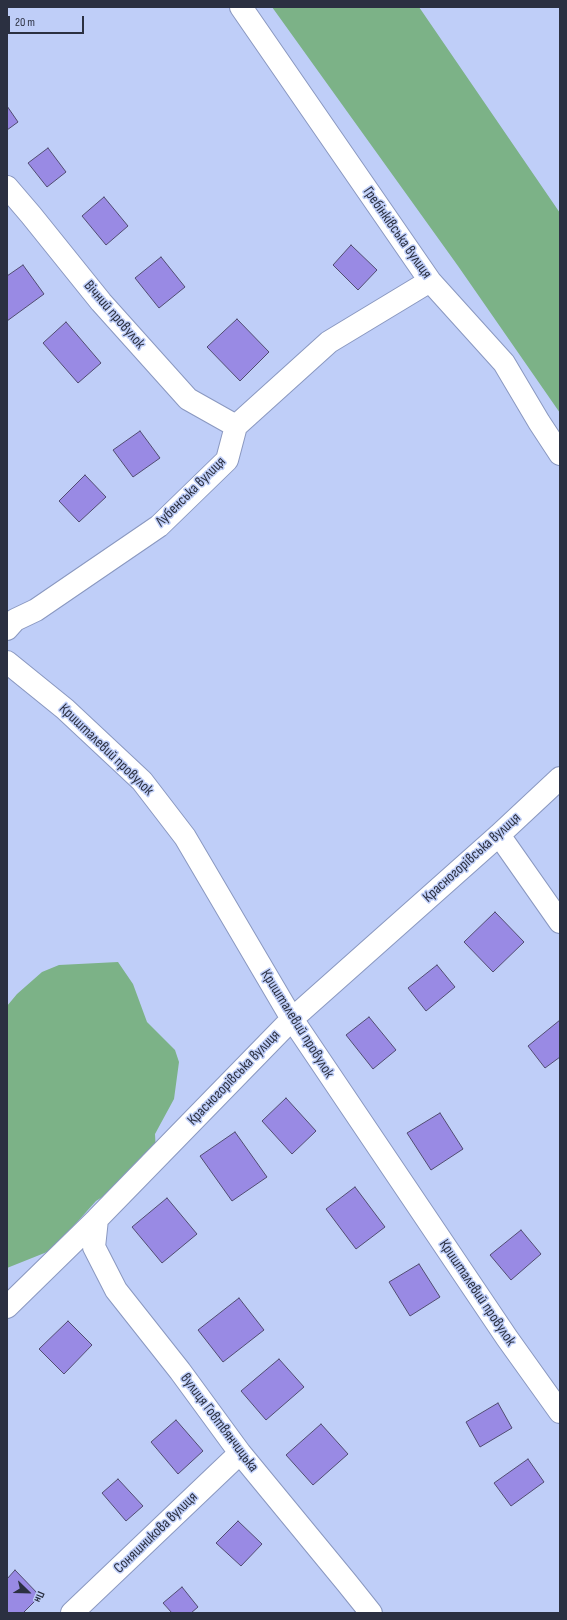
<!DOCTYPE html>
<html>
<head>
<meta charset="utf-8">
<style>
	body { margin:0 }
	#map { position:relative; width:567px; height:1620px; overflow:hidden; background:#bfcef8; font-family:"Sofia Sans Condensed",sans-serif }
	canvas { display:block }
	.frame { position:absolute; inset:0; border:8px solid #2b3041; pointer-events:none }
	.north { position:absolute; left:8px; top:1572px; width:40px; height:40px; -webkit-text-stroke:3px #bfcef8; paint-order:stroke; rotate:113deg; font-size:11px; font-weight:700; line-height:16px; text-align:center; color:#2b3041 }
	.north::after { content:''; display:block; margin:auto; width:14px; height:18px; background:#2b3041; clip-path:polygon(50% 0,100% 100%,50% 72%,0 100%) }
	.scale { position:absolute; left:8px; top:16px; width:76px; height:18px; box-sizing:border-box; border:2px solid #2b3041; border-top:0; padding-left:5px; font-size:12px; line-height:14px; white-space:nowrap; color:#2b3041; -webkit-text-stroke:3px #bfcef8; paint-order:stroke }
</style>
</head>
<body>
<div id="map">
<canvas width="567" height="1620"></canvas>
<div class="frame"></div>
<div class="north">Пн</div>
<div class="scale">20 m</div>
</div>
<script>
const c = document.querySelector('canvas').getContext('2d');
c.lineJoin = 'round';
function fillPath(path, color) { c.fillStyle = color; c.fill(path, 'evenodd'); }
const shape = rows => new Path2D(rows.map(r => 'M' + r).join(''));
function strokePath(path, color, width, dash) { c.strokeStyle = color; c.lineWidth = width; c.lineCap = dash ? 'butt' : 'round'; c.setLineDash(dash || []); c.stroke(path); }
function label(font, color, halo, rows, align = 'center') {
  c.font = font + ' "Sofia Sans Condensed",sans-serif'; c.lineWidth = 3; c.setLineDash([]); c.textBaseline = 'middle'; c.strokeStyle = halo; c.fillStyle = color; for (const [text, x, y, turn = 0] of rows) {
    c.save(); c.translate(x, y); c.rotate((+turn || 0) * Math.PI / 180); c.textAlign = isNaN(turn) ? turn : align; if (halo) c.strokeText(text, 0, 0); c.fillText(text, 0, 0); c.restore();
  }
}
const green = shape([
	[272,7,419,7,560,213,560,413,458,266],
	[118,962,133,984,147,1022,175,1050,179,1062,174,1099,155,1134,156,1153,140,1173,96,1201,52,1250,7,1268,7,1006,17,994,42,972,59,965]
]);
const building = shape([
	[7,106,18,122,7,130,7,106],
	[48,148,66,172,47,187,28,163,48,148],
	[104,197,128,226,106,245,82,216,104,197],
	[351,245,377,270,358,290,333,265,351,245],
	[161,257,185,287,159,308,135,278,161,257],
	[23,265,44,294,7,321,7,276,23,265],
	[237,319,269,352,240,381,207,347,237,319],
	[66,322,101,363,78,383,43,343,66,322],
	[140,431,160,458,133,477,113,450,140,431],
	[85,475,106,497,79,522,59,501,85,475],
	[495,912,524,942,493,972,464,942,495,912],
	[437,965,455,987,426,1011,408,988,437,965],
	[369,1017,396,1050,373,1069,346,1035,369,1017],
	[560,1020,560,1057,545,1068,528,1046,560,1020],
	[286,1098,316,1131,292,1154,262,1121,286,1098],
	[440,1113,463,1149,431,1170,407,1133,440,1113],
	[235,1132,267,1177,232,1201,200,1156,235,1132],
	[355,1187,385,1227,356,1249,326,1209,355,1187],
	[167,1198,197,1234,162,1263,132,1227,167,1198],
	[521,1230,541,1254,511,1280,490,1255,521,1230],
	[419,1264,440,1297,410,1316,389,1282,419,1264],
	[239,1298,264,1330,223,1362,198,1330,239,1298],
	[68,1321,92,1345,64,1374,39,1349,68,1321],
	[279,1359,304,1387,266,1420,241,1391,279,1359],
	[498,1403,512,1428,480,1447,466,1422,498,1403],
	[176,1420,203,1451,178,1474,151,1442,176,1420],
	[321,1424,348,1454,313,1485,286,1455,321,1424],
	[528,1459,544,1482,511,1506,494,1483,528,1459],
	[118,1479,143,1506,126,1521,102,1493,118,1479],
	[238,1521,262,1544,241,1566,216,1543,238,1521],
	[15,1570,40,1596,23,1613,9,1613,7,1611,7,1579,15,1570],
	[182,1587,198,1607,191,1613,172,1613,163,1603,182,1587]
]);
const minor = shape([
	[241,7,430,281,504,363,539,422,560,454],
	[7,187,31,215,101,302,188,399,236,426],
	[7,629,15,620,36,610,159,526,227,460,236,426,329,342,430,281],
	[7,662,65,709,142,781,185,837,292,1019,507,1338,560,1412],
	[499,835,560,922],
	[97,1219,94,1247,116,1290,180,1371,240,1453,347,1583,371,1613],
	[7,1307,97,1219,292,1019,499,835,560,778],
	[72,1613,240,1453]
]);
const streetNames = [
	["Гребінківська вулиця",397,233,55],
	["Вічний провулок",114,315,49],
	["Лубенська вулиця",191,492,-45],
	["Кришталевий провулок",106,750,44],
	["Красногорівська вулиця",472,858,-42],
	["Кришталевий провулок",297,1024,58],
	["Красногорівська вулиця",234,1078,-46],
	["Кришталевий провулок",477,1293,56],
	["вулиця Говтвянчицька",219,1423,53],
	["Соняшникова вулиця",156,1533,-44]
];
fillPath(green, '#7cb287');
fillPath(building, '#998ae4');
strokePath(building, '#514c71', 1);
strokePath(minor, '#8a98c0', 24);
strokePath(minor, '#fff', 22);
label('15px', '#2b3041', '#bfcef8', streetNames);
</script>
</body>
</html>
